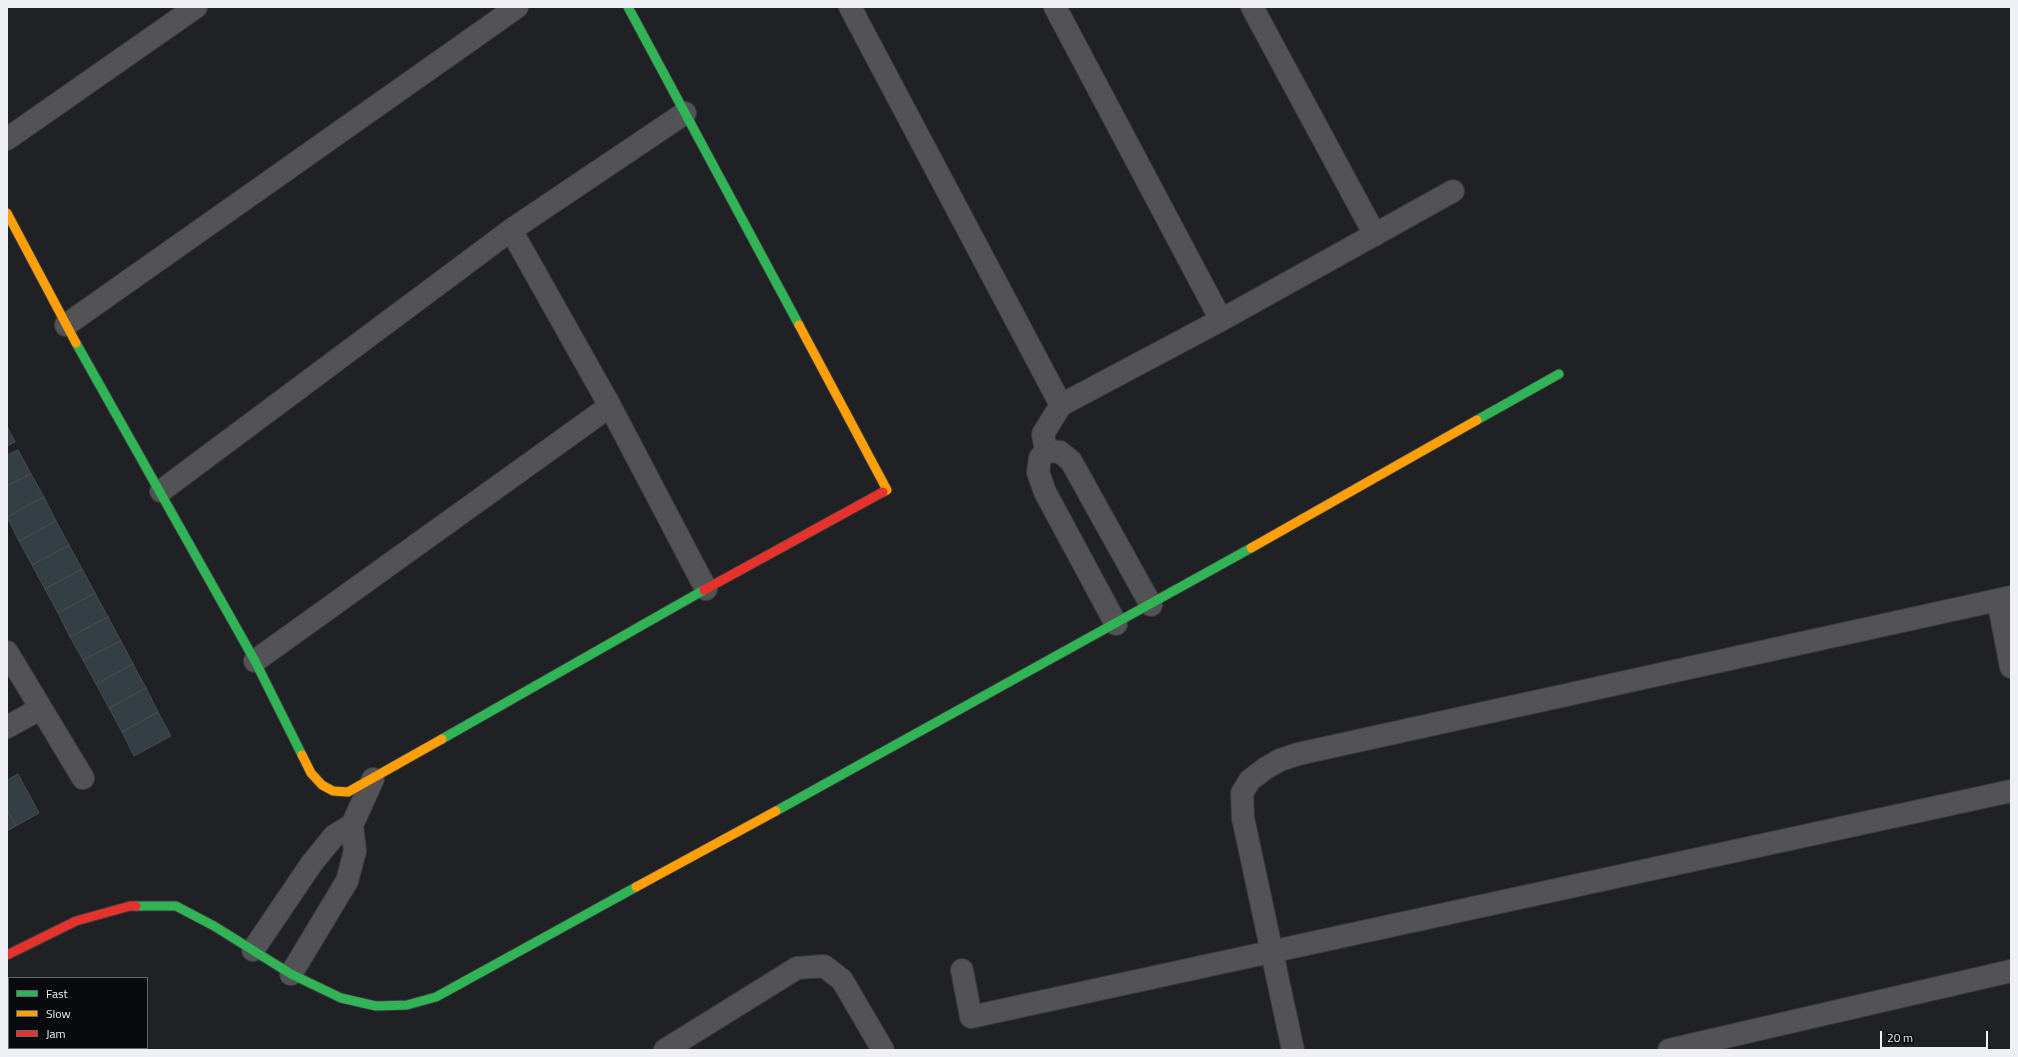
<!DOCTYPE html>
<html>
<head>
<meta charset="utf-8">
<style>
	body { margin:0 }
	#map { position:relative; width:2018px; height:1057px; overflow:hidden; background:#202125; font-family:"Titillium Web",sans-serif }
	canvas { display:block }
	.frame { position:absolute; inset:0; border:8px solid #eff0f5; pointer-events:none }
	.legend { position:absolute; left:8px; top:977px; width:140px; height:72px; box-sizing:border-box; background:#090a0d; border:1px solid #65666a; margin:0; padding:5px 7px; list-style:none; font-size:12px; color:#eff0f5 }
	.legend li { display:flex; align-items:center; gap:8px; height:20px }
	.legend b { width:20px; border:1px solid #65666a }
	.scale { position:absolute; left:1880px; top:1031px; width:108px; height:18px; box-sizing:border-box; border:2px solid #eff0f5; border-top:0; padding-left:5px; font-size:12px; line-height:14px; white-space:nowrap; color:#eff0f5; -webkit-text-stroke:3px #090a0d; paint-order:stroke }
</style>
</head>
<body>
<div id="map">
<canvas width="2018" height="1057"></canvas>
<div class="frame"></div>
<ul class="legend">
<li><b style="height:5px;background:#30b455"></b>Fast</li>
<li><b style="height:5px;background:#ff9f0a"></b>Slow</li>
<li><b style="height:5px;background:#e5322d"></b>Jam</li>
</ul>
<div class="scale">20 m</div>
</div>
<script>
const c = document.querySelector('canvas').getContext('2d');
c.lineJoin = 'round';
function fillPath(path, color) { c.fillStyle = color; c.fill(path, 'evenodd'); }
const shape = rows => new Path2D(rows.map(r => 'M' + r).join(''));
function strokePath(path, color, width, dash) { c.strokeStyle = color; c.lineWidth = width; c.lineCap = dash ? 'butt' : 'round'; c.setLineDash(dash || []); c.stroke(path); }
const building = shape([
	[7,426,15,442,7,446,7,426],
	[18,450,31,474,7,486,7,455,18,450],
	[31,474,44,497,7,517,7,486,31,474],
	[44,497,56,521,19,541,7,517,44,497],
	[56,521,69,545,32,565,19,541,56,521],
	[69,545,82,569,45,589,32,565,69,545],
	[82,569,95,593,58,613,45,589,82,569],
	[95,593,108,617,70,637,58,613,95,593],
	[108,617,121,641,83,660,70,637,108,617],
	[121,641,133,664,96,684,83,660,121,641],
	[133,664,146,688,109,708,96,684,133,664],
	[146,688,158,712,122,732,109,708,146,688],
	[158,712,171,736,134,756,122,732,158,712],
	[18,774,39,813,16,826,7,810,7,780,18,774],
	[7,810,16,826,7,831,7,810]
]);
const street = shape([
	[850,7,1061,405],
	[1055,7,1221,320],
	[1252,7,1375,235],
	[7,139,196,7],
	[511,230,610,406,706,589],
	[66,325,517,7],
	[1046,451,1043,434,1061,405,1221,320,1453,191],
	[1046,451,1040,458,1038,472,1045,492,1116,624],
	[1046,451,1060,452,1071,461,1151,605],
	[161,491,511,230,685,113],
	[1998,600,2011,667],
	[7,652,83,778],
	[255,661,610,406],
	[7,727,40,709],
	[253,950,312,863,334,836,352,825],
	[962,970,971,1017,2011,791],
	[291,974,347,881,355,851,352,825,373,779],
	[665,1050,797,968,824,966,842,980,883,1050],
	[1293,1050,1243,818,1242,793,1250,780,1266,768,1280,760,1298,754,2011,597],
	[1669,1050,2011,971]
]);
const fast = shape([
	[628,7,799,325],
	[76,343,255,661,302,755],
	[1477,420,1559,374],
	[442,739,704,590],
	[776,811,1251,548],
	[136,906,176,906,214,926,291,974,341,998,376,1006,407,1005,436,997,636,887]
]);
const slow = shape([
	[7,213,76,343],
	[799,325,887,490,883,492],
	[1251,548,1477,420],
	[302,755,311,773,322,785,333,791,348,792,442,739],
	[636,887,776,811]
]);
const jam = shape([
	[704,590,883,492],
	[7,955,76,921,130,906,136,906]
]);
fillPath(building, '#343e45');
strokePath(building, '#494a4e', 1);
strokePath(street, '#3a3b3d', 24);
strokePath(fast, '#3a3b3d', 11);
strokePath(slow, '#3a3b3d', 11);
strokePath(jam, '#3a3b3d', 11);
strokePath(street, '#535355', 22);
strokePath(fast, '#30b455', 9);
strokePath(slow, '#ff9f0a', 9);
strokePath(jam, '#e5322d', 9);
</script>
</body>
</html>
